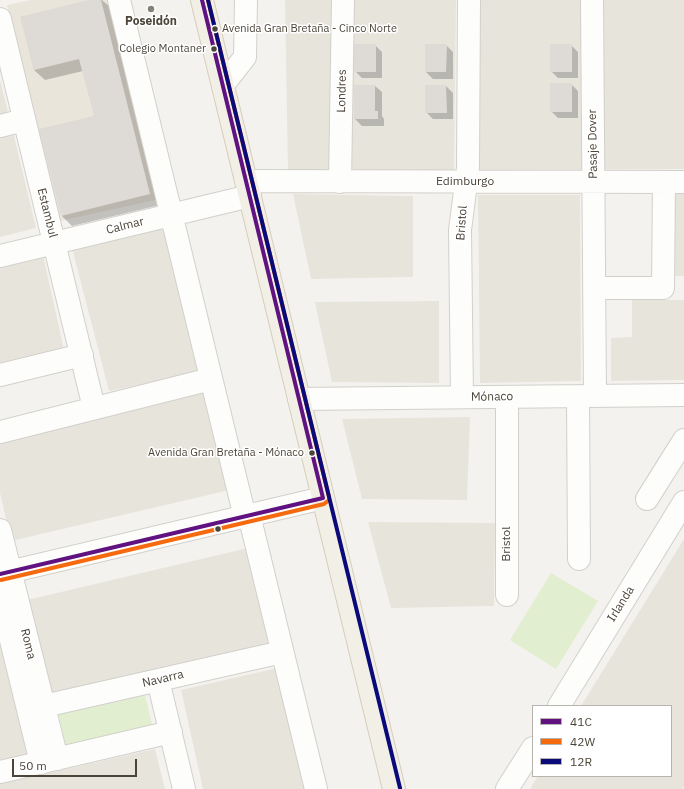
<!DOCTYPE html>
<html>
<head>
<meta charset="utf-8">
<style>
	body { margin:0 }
	#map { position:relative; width:684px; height:789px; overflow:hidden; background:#f4f2ee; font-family:"IBM Plex Sans",sans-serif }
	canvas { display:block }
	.legend { position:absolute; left:532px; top:705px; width:140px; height:72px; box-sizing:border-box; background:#fff; border:1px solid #b7b4b0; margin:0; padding:5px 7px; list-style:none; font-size:12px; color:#4b4439 }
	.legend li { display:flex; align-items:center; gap:8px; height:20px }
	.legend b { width:20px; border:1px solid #b7b4b0 }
	.scale { position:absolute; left:12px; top:759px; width:125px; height:18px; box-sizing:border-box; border:2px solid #4b4439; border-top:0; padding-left:5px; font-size:12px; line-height:14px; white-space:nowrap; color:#4b4439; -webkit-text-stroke:3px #fff; paint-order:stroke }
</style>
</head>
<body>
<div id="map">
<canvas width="684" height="789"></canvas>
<ul class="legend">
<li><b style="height:5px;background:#5f1280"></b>41C</li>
<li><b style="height:5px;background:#f56a0f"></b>42W</li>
<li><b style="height:5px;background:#0a0a7a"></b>12R</li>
</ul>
<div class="scale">50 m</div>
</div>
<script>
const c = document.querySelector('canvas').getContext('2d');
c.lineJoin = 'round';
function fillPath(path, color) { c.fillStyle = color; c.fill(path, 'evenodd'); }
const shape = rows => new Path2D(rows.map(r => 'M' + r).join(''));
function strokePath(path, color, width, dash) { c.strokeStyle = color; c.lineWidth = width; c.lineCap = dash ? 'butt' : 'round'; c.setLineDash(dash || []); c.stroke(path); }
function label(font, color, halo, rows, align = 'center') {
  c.font = font + ' "IBM Plex Sans",sans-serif'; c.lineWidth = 3; c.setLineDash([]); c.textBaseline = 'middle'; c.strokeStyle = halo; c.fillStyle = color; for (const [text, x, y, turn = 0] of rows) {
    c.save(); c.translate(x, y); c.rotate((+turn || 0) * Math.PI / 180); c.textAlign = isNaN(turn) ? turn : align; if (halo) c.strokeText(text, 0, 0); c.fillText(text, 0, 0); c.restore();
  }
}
const residential = shape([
	[285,0,456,0,454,171,288,170],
	[477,0,684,0,684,169,478,170],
	[0,80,9,116,0,118],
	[13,132,36,228,0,237,0,135],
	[674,193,684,193,684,276,674,276],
	[293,194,413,196,413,277,311,279],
	[478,195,580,195,581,381,480,383],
	[170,223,206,371,109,391,72,248],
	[43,255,64,350,0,366,0,266],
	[632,300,684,300,684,380,611,381,611,338,632,337],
	[439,301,439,383,332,382,315,302],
	[210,390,234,489,11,541,0,493,0,442],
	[470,417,467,500,362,499,342,419],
	[368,522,495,523,494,606,391,608],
	[684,539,684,786,682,789,530,789,538,776,671,776,671,706,581,706],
	[248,548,272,645,51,693,27,600],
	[0,625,31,758,0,765],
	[277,668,306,789,203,789,181,690],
	[155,749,165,789,0,789,0,784]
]);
const education = shape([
	[31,0,115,0,165,198,60,221,7,5]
]);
const green = shape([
	[551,573,598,601,556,669,510,640],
	[144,691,153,728,66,748,58,711]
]);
const shadow = shape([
	[92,0,102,0,111,8,160,205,72,226,62,216,41,130,95,116,83,71,45,80,34,70,21,17],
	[375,45,382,52,382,78,362,78,355,71],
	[446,45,453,52,453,79,433,79,426,72],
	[571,45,578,52,578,78,558,78,551,71],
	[571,84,578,91,578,118,558,118,551,111],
	[375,86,382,92,382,116,384,119,384,126,362,126,355,119],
	[446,86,453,93,453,119,433,119,426,112]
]);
const building = shape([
	[88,0,101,0,150,194,61,216,39,129,94,116,79,59,34,70,20,17],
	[354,44,376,44,376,72,354,72],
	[425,44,447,44,446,72,425,72],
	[550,44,572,44,572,72,550,72],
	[550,83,572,83,572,112,550,112],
	[354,85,375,85,375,111,378,111,378,119,354,119],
	[425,85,446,85,447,113,425,113]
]);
const minor = shape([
	[119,0,242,505,252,527,316,789],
	[592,0,595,396],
	[0,19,94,408],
	[223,85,245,57,246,0],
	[0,126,24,120],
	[246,181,684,182],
	[340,182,343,0],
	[0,256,250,196],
	[594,288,663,288,664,182],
	[0,375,82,355],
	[578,396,579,559],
	[462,397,460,230,468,168,469,0],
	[299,399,684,395],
	[0,432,211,379],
	[647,499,684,440],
	[0,530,57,759],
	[0,574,323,498],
	[0,595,41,763],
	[507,595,507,397],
	[158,680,184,789],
	[44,706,282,652],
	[559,706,684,502],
	[0,772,171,732],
	[507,789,533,748]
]);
const major = shape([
	[202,0,394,789]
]);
const bus1 = shape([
	[0,574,323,498,202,0]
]);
const bus2 = shape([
	[1,580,324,504,329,500,329,497,208,0]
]);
const bus3 = shape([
	[208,0,400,788]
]);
const markers = [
	[151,9,4,"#868178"],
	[215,29,3.5,"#4b4439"],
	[214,49,3.5,"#4b4439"],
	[312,453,3.5,"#4b4439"],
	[218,529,3.5,"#4b4439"]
];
const busNames = [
	["Avenida Gran Bretaña - Cinco Norte",222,29,"left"],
	["Colegio Montaner",206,49],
	["Avenida Gran Bretaña - Mónaco",304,453]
];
const poiNames = [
	["Poseidón",151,22]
];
const streetNames = [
	["Londres",342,91,-89],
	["Pasaje Dover",593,144,-91],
	["Edimburgo",465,182],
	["Estambul",47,213,76],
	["Bristol",462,223,-86],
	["Calmar",125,226,-14],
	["Mónaco",492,397,-1],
	["Bristol",507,544,-90],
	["Irlanda",621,604,-58],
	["Roma",28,644,76],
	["Navarra",163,679,-13]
];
fillPath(residential, '#e7e4dc');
fillPath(education, '#eae5da');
fillPath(green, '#e1eecf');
fillPath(shadow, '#0003');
fillPath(building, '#dedbd6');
strokePath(minor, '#d2d0cb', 24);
strokePath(major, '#d6cebb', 24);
strokePath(minor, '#fdfdfc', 22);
strokePath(major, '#f2efe6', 22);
strokePath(bus1, '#5f1280', 4);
strokePath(bus2, '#f56a0f', 4);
strokePath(bus3, '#0a0a7a', 4);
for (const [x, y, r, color] of markers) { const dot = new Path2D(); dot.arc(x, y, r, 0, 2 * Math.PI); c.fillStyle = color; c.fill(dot); strokePath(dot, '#fff', 1.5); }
label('11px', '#4b4439', '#fff', busNames, 'right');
label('bold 12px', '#4b4439', '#fff', poiNames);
label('12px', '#4b4439', '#fff', streetNames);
</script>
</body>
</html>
